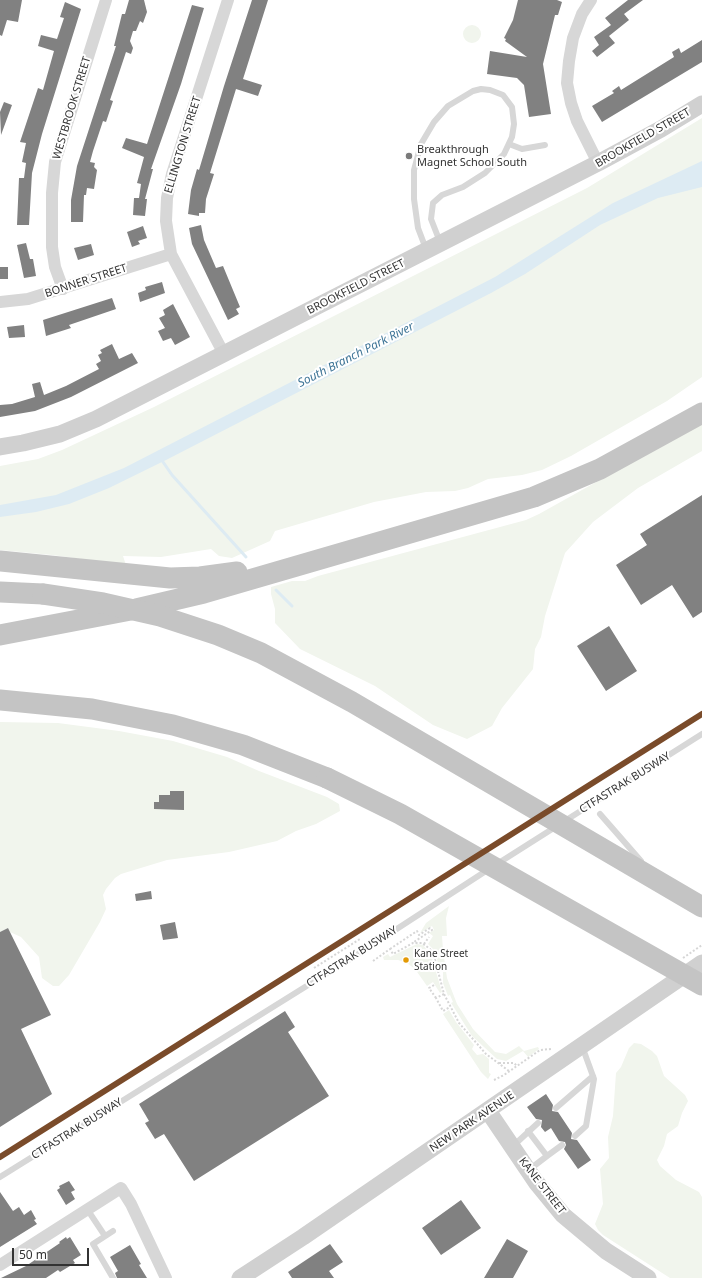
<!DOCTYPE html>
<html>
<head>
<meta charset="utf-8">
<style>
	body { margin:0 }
	#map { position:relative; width:702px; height:1278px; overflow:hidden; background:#fff; font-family:"Noto Sans",sans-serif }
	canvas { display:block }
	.scale { position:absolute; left:12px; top:1248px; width:77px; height:18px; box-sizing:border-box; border:2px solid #333; border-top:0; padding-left:5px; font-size:12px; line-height:14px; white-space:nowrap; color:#333; -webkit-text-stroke:3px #fff; paint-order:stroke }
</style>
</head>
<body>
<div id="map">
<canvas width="702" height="1278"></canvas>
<div class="scale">50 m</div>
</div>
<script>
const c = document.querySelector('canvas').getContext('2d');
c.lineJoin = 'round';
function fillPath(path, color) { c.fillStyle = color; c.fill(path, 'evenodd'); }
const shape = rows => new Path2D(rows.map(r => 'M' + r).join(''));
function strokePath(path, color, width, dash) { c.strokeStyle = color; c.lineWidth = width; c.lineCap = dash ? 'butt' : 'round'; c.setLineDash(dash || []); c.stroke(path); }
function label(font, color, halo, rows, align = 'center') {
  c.font = font + ' "Noto Sans",sans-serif'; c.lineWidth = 4; c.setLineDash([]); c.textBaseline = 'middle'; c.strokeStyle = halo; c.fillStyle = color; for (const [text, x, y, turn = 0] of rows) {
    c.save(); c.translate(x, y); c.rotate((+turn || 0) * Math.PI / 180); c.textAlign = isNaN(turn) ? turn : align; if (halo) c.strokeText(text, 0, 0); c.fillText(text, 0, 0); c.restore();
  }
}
const green = shape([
	'463 34a9 9 0 1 1 18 0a9 9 0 1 1-18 0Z',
	[702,118,702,377,667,401,571,456,542,470,522,475,488,479,468,488,455,491,426,492,374,502,275,531,270,541,232,558,219,556,211,549,161,557,123,556,126,565,52,555,0,550,0,466,38,459,62,450,154,407,587,188],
	[702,423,702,451,638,488,593,522,565,553,545,616,541,637,535,649,533,669,502,708,492,726,467,739,433,725,375,686,300,649,275,623,275,609,271,594,271,587,292,581,305,581,318,576,526,520,539,514],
	[0,722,58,723,119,731,173,741,227,757,259,771,327,797,339,804,340,811,316,824,296,831,277,841,229,852,167,860,121,874,115,878,106,889,103,895,106,909,100,922,69,975,59,986,53,986,42,978,39,957,21,937,10,932,8,928,0,932],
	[449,906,446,918,447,936,442,936,443,950,447,978,457,1004,473,1029,495,1052,506,1054,519,1046,524,1051,538,1047,539,1049,528,1057,523,1051,506,1061,497,1059,472,1036,453,1006,451,1003,453,1002,450,995,448,996,443,983,443,969,440,969,434,950,428,944,433,936,429,933,434,930,432,926,420,933,426,923],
	[417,944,423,945,431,955,442,992,440,993,433,982,427,986,415,969,407,963,398,960,384,960,383,957,388,954,390,957],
	[449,1010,456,1022,474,1045,472,1049,477,1055,483,1054,489,1059,489,1073,491,1074,488,1079,481,1072,443,1014],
	[634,1043,641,1044,652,1051,657,1056,664,1076,685,1095,688,1101,682,1113,678,1126,667,1134,664,1146,657,1160,660,1166,676,1180,699,1192,702,1197,702,1278,670,1278,603,1235,598,1230,595,1224,603,1204,600,1169,609,1158,608,1137,613,1116,616,1073,621,1067,629,1048]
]);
const water = shape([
	[702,161,702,187,658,198,600,225,525,274,491,293,166,460,109,488,69,504,36,512,0,517,0,505,56,495,124,468,495,277,613,203]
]);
const stream = shape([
	[161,459,172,475,246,557],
	[276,590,292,606]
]);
const building = shape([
	[0,0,22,0,18,22,7,20,2,36,0,35],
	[129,0,144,0,147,12,143,23,140,21,136,31,133,31,130,41,133,48,131,54,126,52,110,100,113,101,106,122,103,121,93,151,90,162,95,163,94,167,97,170,94,189,87,188,86,195,84,195,83,222,71,222,71,200,77,166,116,46,114,46,122,14,125,14],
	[252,0,268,0,243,79,262,85,258,96,236,89,210,173,214,174,206,199,205,213,199,213,199,216,188,214,191,190,197,169,199,170,224,86],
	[518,0,557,0,562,2,558,15,555,15,543,64,551,114,529,117,524,85,517,78,487,74,490,51,527,57,505,41,506,39,504,38,513,20],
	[628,0,643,0,624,14,629,20,609,36,615,43,597,57,592,51,599,45,594,37,611,25,605,18],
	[65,2,81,9,42,134,32,173,29,225,17,225,19,178,24,178,26,163,22,162,26,143,20,142,38,88,43,90,54,51,38,46,41,35,57,39,64,18,60,17],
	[192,5,204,8,181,84,151,169,153,169,145,199,147,199,145,216,133,215,134,198,139,198,141,184,137,183,144,157,122,148,126,138,147,144],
	[702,40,702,62,602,122,592,106,614,93,612,91,619,86,621,90,674,57,672,52,679,48,681,53],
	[4,102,12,105,1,135,0,112],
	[201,225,204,240,216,268,223,266,240,307,236,309,239,314,228,320,192,244,189,228],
	[143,226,147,238,138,241,140,244,132,247,127,232],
	[26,243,30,259,33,259,36,276,24,278,17,245],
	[91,244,94,255,78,260,74,248],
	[0,267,8,267,8,279,0,279],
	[162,282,165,293,140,302,138,293,146,290,145,287],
	[112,298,116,309,69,325,71,328,46,336,43,320],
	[173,304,190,337,175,345,171,338,163,341,158,331,165,328,159,318,165,315,163,310],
	[24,325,25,337,9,338,7,327],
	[112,344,119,359,132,353,138,363,71,397,35,411,0,417,0,405,12,404,35,397,32,384,40,382,44,395,66,386,99,369,96,364,101,361,98,355,102,353,100,350],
	[702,495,702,612,693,618,672,585,641,605,616,565,647,545,640,534],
	[609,626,637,671,606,691,577,646],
	[170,791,184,791,184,810,154,809,154,802,159,802,159,795,170,795],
	[151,891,152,899,136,901,135,894],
	[175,922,178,938,163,940,160,925],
	[8,928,51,1015,21,1029,52,1094,0,1127,0,932],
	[285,1011,295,1027,288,1032,329,1096,194,1181,164,1134,155,1139,145,1123,149,1121,139,1104],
	[546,1094,553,1105,552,1111,558,1112,572,1133,571,1139,577,1140,591,1160,578,1169,564,1149,566,1145,565,1142,559,1141,551,1128,545,1132,541,1127,542,1120,536,1119,527,1107],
	[69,1181,75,1190,71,1192,75,1199,66,1205,57,1190,60,1188,59,1186],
	[0,1192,13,1211,19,1207,24,1215,31,1210,36,1219,34,1220,37,1224,0,1247],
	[461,1200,481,1228,441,1255,422,1228],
	[66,1237,67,1239,70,1237,81,1255,73,1260,75,1263,60,1272,58,1270,46,1278,1,1278,26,1266,60,1243,59,1242],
	[507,1239,528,1251,513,1278,484,1278],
	[330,1244,343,1262,329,1271,334,1278,292,1278,288,1272],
	[130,1245,141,1264,139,1265,147,1278,117,1278,115,1273,118,1271,110,1257]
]);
const path = shape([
	[424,944,429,937],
	[390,949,417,931,419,935,430,928,432,930,414,942],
	[683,958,702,945],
	[373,961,390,949,393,954,413,943,422,943,430,949,434,956,444,994,459,1023,486,1054,509,1071],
	[314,968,360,939],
	[434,985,429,988,436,998],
	[444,994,436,998,443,1011,450,1007],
	[499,1063,514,1063,517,1066],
	[494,1080,504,1075,540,1050,551,1049]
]);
const lane = shape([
	[509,144,522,149,545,145],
	[426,249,418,228,414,199,414,170,421,144,434,122,448,106,473,91,481,89,490,90,503,95,512,107,514,124,512,137,504,154,485,173,463,187,442,195,433,203,431,219,440,242],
	[600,814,641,861],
	[497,864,702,734],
	[556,1108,593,1076],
	[528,1131,547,1156,530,1169],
	[575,1136,586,1126,594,1079,582,1046],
	[513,1146,538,1123],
	[547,1156,562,1145],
	[0,1177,366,949,489,869],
	[87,1209,105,1236],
	[113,1278,93,1244,113,1231]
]);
const street = shape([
	[591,0,582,14,573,38,569,61,567,83,571,103,577,121,598,163],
	[63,289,55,267,52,247,52,193,55,162,106,0],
	[0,302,28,299,171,254],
	[224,354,171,254,166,221,167,198,172,174,228,0],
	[0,1265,121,1188,131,1204,166,1278]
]);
const secondary = shape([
	[0,447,23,443,60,434,96,419,598,163,661,129,702,104],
	[488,1111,536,1182,563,1215,606,1251,648,1278],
	[240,1278,303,1237,702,963]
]);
const highway = shape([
	[0,561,170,578,200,577,237,572],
	[0,592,43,594],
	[0,635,136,609,204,593,534,497,600,469,702,413],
	[0,700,92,709,173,725,243,745,327,778]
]);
const highwayBridge = shape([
	[43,594,103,603,160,616,218,635,261,653,352,702,702,907],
	[327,778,400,814,702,985]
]);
const rail1 = shape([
	[0,1157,702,714]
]);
const markers = [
	[409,156,4,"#7a7a7a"],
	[406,960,3.5,"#e39a05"]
];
const busNames = [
	["Kane Street",414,954],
	["Station",414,967]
];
const streetNames = [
	["WESTBROOK STREET",72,108,-73],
	["BROOKFIELD STREET",643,138,-30],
	["ELLINGTON STREET",183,145,-73],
	["BONNER STREET",86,281,-18],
	["BROOKFIELD STREET",356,287,-27],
	["CTFASTRAK BUSWAY",625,783,-32],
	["CTFASTRAK BUSWAY",352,957,-32],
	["NEW PARK AVENUE",472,1122,-34],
	["CTFASTRAK BUSWAY",77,1129,-32],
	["KANE STREET",542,1186,52]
];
const poiNames = [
	["Breakthrough",417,150],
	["Magnet School South",417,163]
];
const waterNames = [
	["South Branch Park River",356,355,-27]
];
fillPath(green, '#f1f5ed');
fillPath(water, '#ddebf3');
strokePath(stream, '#ddebf3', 3);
fillPath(building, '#818181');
strokePath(path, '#d6d6d6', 2, [2, 2]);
strokePath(lane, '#d7d7d7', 6);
strokePath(street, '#d7d7d7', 12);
strokePath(secondary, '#d0d0d0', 17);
strokePath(highway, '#c4c4c4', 21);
strokePath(highwayBridge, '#c4c4c4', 21);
strokePath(rail1, '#7a4b2a', 6);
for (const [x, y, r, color] of markers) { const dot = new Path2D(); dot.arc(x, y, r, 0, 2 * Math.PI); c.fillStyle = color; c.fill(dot); strokePath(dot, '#fff', 1.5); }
label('10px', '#333', '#fff', busNames, 'left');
label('11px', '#333', '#fff', streetNames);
label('11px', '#333', '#fff', poiNames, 'left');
label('italic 12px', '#3f7597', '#fff', waterNames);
</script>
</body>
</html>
